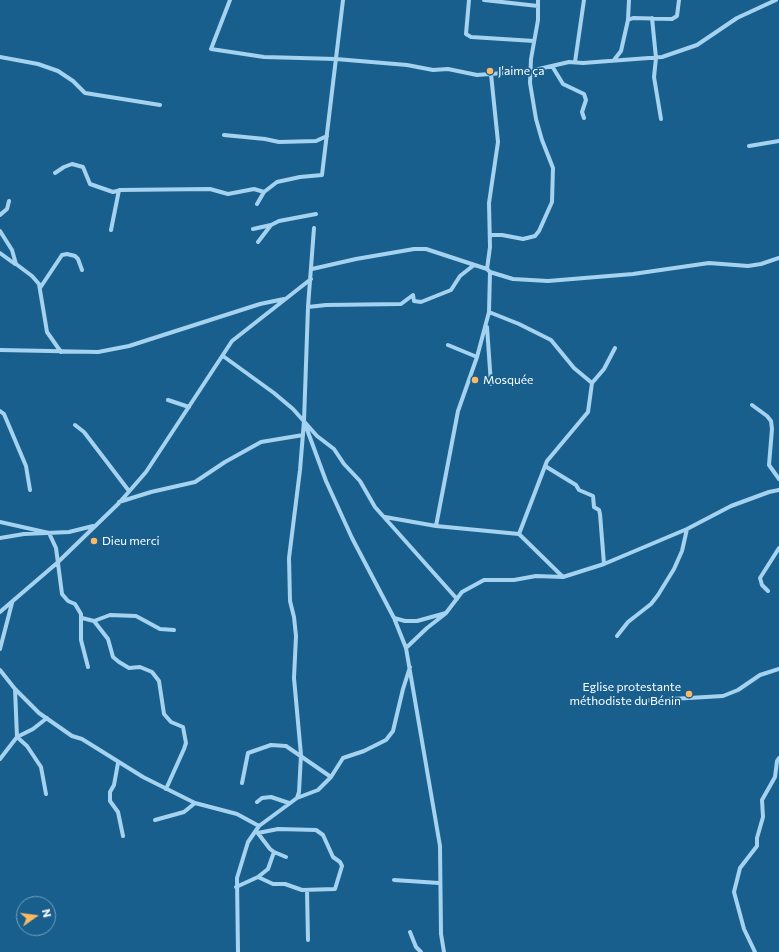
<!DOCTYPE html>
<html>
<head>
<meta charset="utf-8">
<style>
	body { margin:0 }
	#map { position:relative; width:779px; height:952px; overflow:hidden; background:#185f8e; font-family:Commissioner,sans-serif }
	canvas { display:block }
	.north { position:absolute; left:16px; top:896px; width:40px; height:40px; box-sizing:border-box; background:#185f8e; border:1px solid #749fbb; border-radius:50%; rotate:76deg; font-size:11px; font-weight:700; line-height:16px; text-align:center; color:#fff }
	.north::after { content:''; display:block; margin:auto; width:14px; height:18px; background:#ffb862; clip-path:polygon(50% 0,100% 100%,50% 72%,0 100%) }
</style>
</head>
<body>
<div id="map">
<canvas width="779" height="952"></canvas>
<div class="north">N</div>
</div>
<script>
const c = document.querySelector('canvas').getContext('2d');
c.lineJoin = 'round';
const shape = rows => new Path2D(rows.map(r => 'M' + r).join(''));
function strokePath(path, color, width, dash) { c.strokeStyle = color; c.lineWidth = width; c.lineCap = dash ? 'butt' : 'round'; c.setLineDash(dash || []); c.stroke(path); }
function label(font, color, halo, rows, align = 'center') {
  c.font = font + ' Commissioner,sans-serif'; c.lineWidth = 3.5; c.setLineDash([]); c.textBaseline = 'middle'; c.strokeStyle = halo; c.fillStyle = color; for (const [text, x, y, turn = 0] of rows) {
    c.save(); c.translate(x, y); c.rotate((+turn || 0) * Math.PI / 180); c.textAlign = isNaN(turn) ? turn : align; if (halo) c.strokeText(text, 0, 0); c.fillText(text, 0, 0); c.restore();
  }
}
const street = shape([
	[230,0,211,49,264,57,336,59,407,65,433,70,448,69,477,75,530,71,569,62,583,63,662,57,697,45,737,18,776,0],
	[469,0,466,34,471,37,534,41],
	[484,0,538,6],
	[652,18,656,58,654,77,661,119],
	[628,20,629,0],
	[0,57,38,64,58,71,73,81,85,93,160,105],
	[614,60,621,51,628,20,633,18,672,19,677,16,679,0],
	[575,62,584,0],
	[552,66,563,84,584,94,586,100,582,112,584,118],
	[224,135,265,139,279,142,316,141,327,136],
	[749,146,779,141],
	[55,173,64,167,72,164,83,167,90,184,113,192,117,191],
	[257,204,264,192,277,182,300,177,322,175,343,0],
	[0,215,7,209,9,201],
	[253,229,271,225,279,221,316,214],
	[111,230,119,190,210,189,228,194,254,189,264,192],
	[0,231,12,250,16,264,32,276,39,284,47,332,61,352],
	[490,238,490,235,502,235,523,239,535,236,539,231,552,202,553,168,542,140,536,119,530,83,531,59,538,20,538,0],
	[258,242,271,225],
	[0,253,15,264],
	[312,269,356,259,414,249,426,249,487,269],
	[490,272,513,279,548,281,633,274,709,263,748,266,761,264,779,258],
	[40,288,62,255,67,254,75,256,78,259,82,270],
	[308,307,326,305,401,304,413,295,414,301,421,302,451,290,460,276,474,265],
	[489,312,519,324,551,340,574,368,592,383,588,412,547,461,519,534],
	[487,327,491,384],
	[448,345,477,357],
	[0,350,98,352,129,346,260,304,284,299],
	[223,356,274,393,293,409,317,436,334,449,344,464,360,481,375,507,457,599],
	[592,383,604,369,615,348],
	[168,400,189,407],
	[752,405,767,416,771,421,772,429,769,465,779,479],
	[0,411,4,414,26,466,30,490],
	[305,424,326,481,352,538,394,618,406,648,440,846,441,934,444,952],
	[75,425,84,432,129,491],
	[545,466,576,485,579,490,593,496,594,507,599,510,600,514,604,564],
	[119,502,151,492,195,482,225,462,261,442,303,435],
	[385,517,436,526,519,534,563,577,604,564,687,529,731,506,769,492,779,490],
	[0,522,49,533,56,548,62,594,68,601,75,604,81,614,81,640,88,667],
	[436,526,458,411,477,357,489,312,490,272,487,269,490,247,489,203,498,142,491,74],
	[0,538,24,534,69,532,93,526],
	[768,591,762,585,760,578,779,548],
	[0,612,57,563,119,503,146,472,232,341,311,279],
	[82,618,94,621,108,639,113,657,119,662,129,668,140,667,152,672,159,681,164,714,171,722,183,727,186,743,184,749,166,789],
	[394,618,405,621,417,621,446,613,462,592,484,580,514,580,536,576,563,577],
	[94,621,110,615,136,616,160,629,174,630],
	[617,636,628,622,651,604,658,595,674,569,682,551,687,529],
	[406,648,427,628,445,614],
	[0,649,12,603],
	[0,670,15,689,17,737,0,759],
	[15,689,39,713,72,736,82,739,143,777,195,803,237,814,259,826],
	[643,700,662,701,672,699,723,696,738,690,760,675,779,669],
	[17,737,27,746,41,767,46,794],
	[17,737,33,729,47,718],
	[118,763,114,785,110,792,110,801,118,812,123,836],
	[242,783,248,753,271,745,286,746,331,777],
	[297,798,318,790,331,777,343,758,364,751,386,740,393,731,403,689,410,667],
	[257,802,262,798,271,797,289,803],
	[155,820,184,812,195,803],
	[274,852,286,857],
	[258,877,273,884,285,884,302,890,335,889,342,866,340,862,333,857,323,835,316,830,278,829,258,833],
	[394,880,439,883],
	[236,887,258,877,268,869,274,852,270,849,257,832],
	[307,890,308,940],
	[410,932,416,947,421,952],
	[238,952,237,878,248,842,259,826,297,798,299,792,301,755,294,678,296,636,294,617,290,601,289,558,300,470,304,421,308,307,314,228],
	[755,952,744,929,734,892,740,868,757,846,757,838,763,817,762,800,775,777,777,761,779,758]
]);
const markers = [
	[490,71,4,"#ffb862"],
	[475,380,4,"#ffb862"],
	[94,541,4,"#ffb862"],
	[689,694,4,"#ffb862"]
];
const poiNames = [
	["J'aime ça",498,71],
	["Mosquée",483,380],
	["Dieu merci",102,541],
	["Eglise protestante",681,687,"right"],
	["méthodiste du Bénin",681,701,"right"]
];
strokePath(street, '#a4d2ef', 4);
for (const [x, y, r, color] of markers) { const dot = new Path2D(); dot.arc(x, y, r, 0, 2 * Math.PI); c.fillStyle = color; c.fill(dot); strokePath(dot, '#185f8e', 1.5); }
label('12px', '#fff', '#185f8e', poiNames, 'left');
</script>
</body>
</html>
